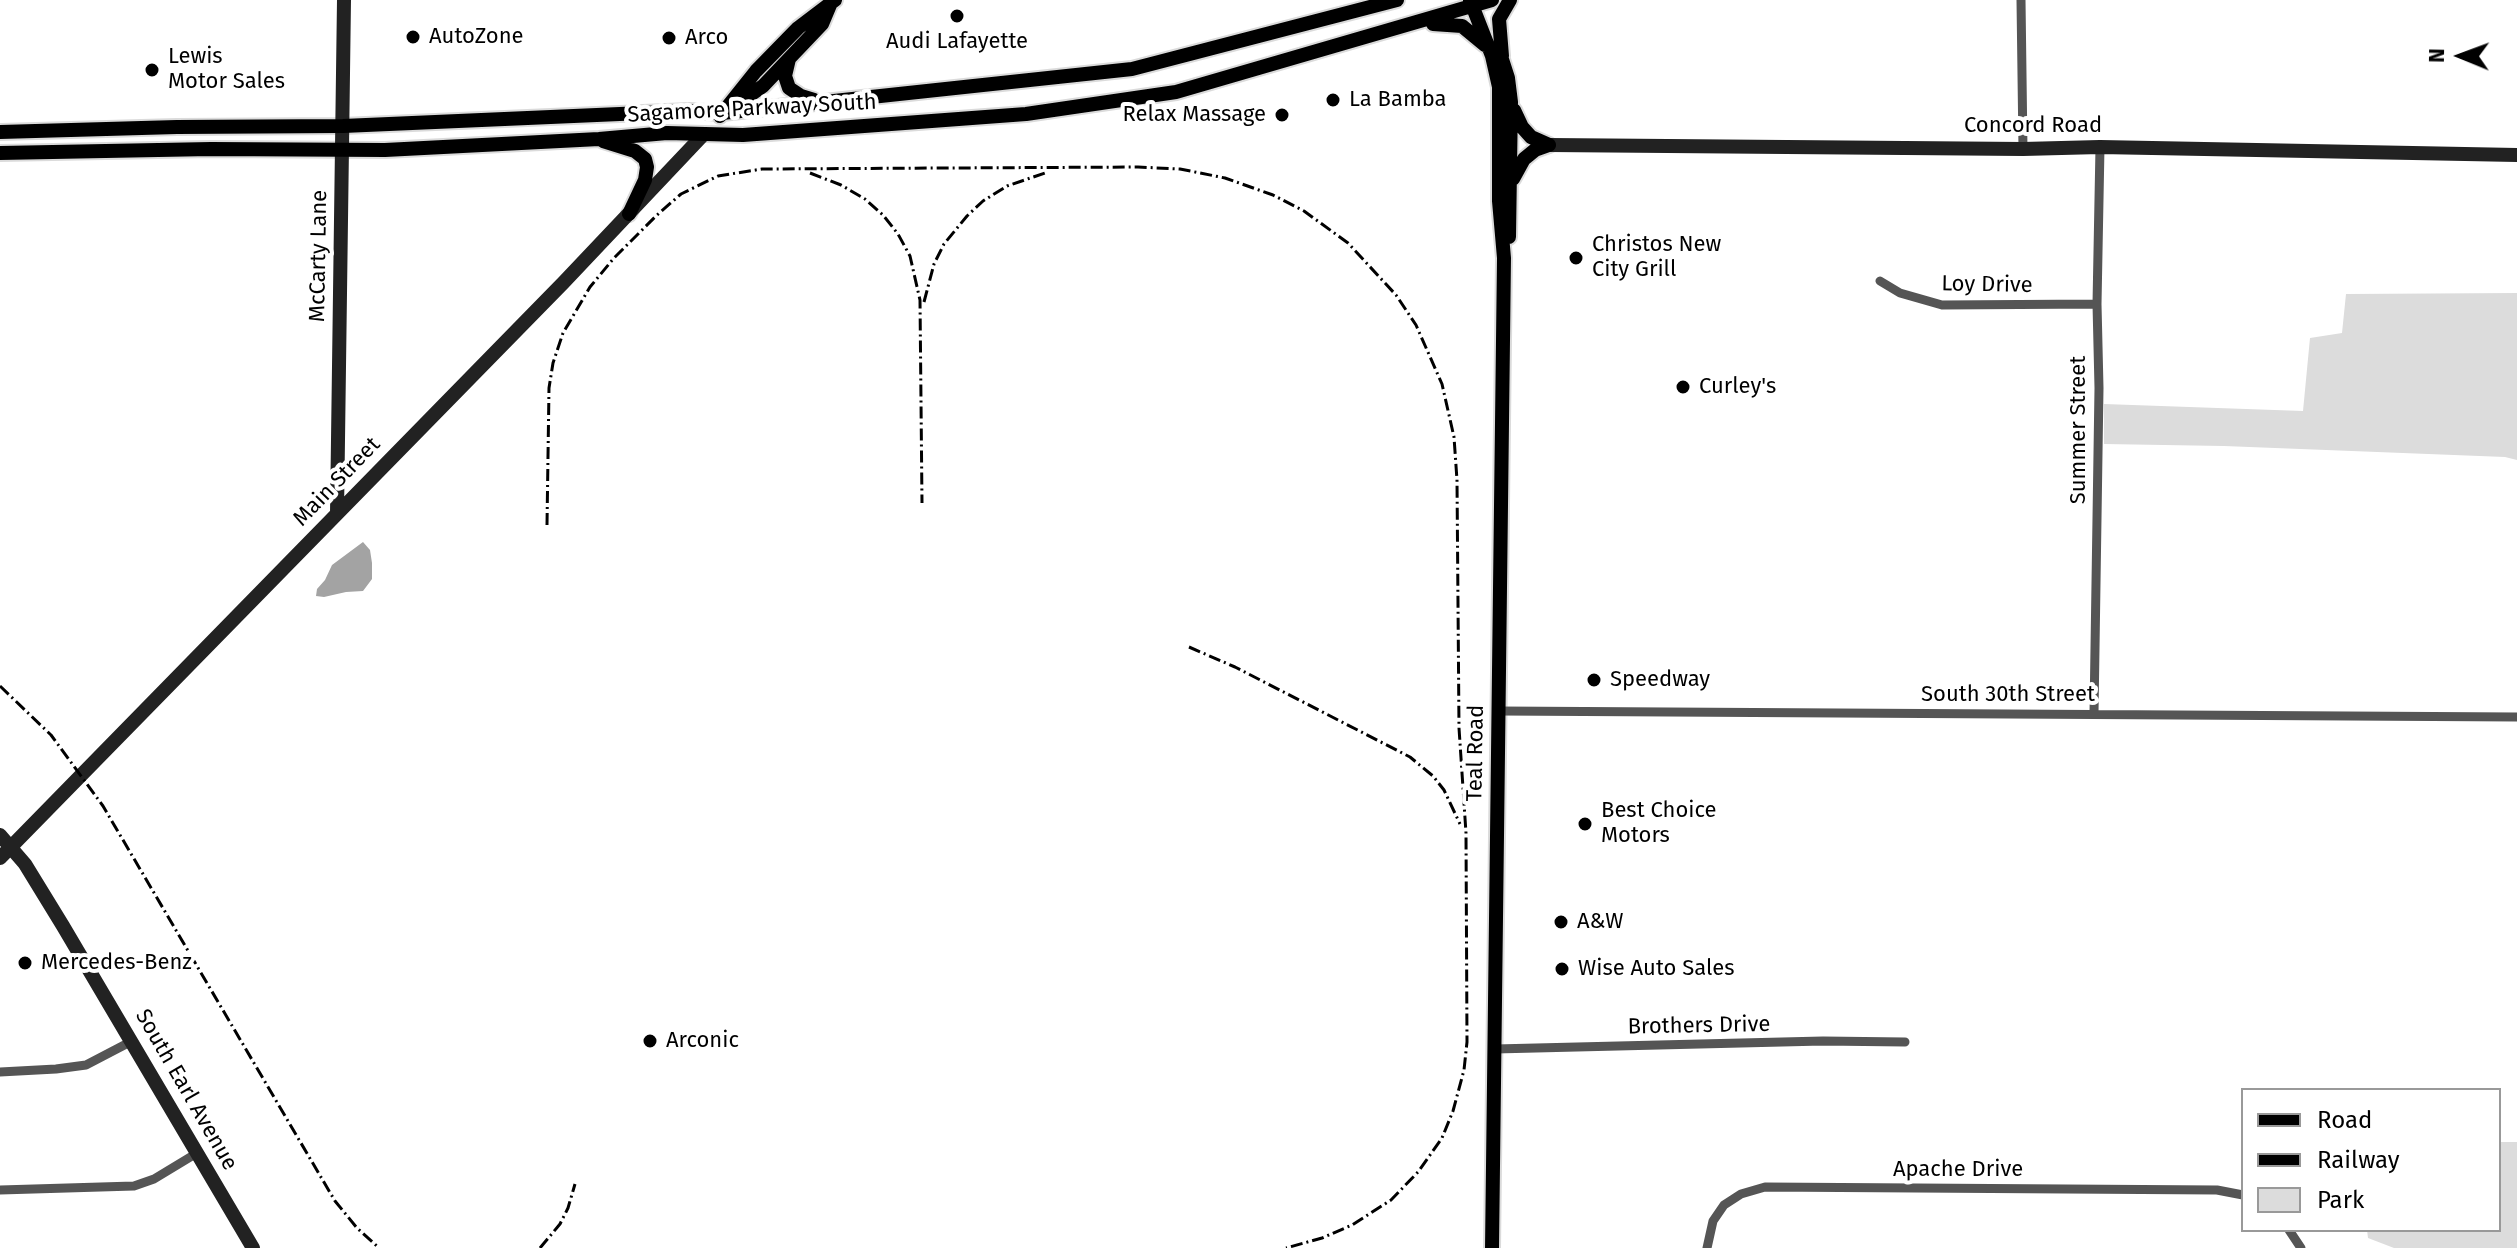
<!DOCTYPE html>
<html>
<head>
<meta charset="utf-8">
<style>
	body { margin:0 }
	#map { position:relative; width:2517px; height:1248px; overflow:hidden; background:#fff; font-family:"Fira Sans",sans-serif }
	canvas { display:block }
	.legend { position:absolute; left:2241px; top:1088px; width:260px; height:144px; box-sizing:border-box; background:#fff; border:2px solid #999; margin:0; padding:10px 14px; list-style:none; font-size:24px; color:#000 }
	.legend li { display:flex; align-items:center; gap:16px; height:40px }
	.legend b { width:40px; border:2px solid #999 }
	.north { position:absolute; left:2421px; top:16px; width:80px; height:80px; -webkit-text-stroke:6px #fff; paint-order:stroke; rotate:271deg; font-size:22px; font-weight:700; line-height:32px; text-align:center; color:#000 }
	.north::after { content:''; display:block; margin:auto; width:28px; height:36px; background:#000; clip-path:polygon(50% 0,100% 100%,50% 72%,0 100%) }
</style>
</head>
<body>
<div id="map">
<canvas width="2517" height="1248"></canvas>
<ul class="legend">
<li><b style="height:10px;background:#000"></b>Road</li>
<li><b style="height:10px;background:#000"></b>Railway</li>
<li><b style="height:22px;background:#dcdcdc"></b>Park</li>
</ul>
<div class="north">N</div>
</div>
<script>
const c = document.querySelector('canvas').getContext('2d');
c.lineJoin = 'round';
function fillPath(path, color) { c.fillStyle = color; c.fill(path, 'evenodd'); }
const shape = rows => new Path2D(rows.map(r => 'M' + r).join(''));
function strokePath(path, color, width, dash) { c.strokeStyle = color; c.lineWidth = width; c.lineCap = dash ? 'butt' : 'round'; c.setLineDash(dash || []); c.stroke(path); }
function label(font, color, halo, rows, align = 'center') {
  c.font = font + ' "Fira Sans",sans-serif'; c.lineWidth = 8; c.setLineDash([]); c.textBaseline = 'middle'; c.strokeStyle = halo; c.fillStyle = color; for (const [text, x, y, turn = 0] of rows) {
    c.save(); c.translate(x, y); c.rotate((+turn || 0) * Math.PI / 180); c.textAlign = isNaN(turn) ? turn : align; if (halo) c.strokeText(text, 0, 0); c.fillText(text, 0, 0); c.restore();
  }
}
const green = shape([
	[2517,293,2517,460,2505,457,2224,446,2104,444,2104,404,2303,411,2310,338,2342,333,2346,294],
	[2499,1142,2517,1142,2517,1248,2394,1248,2368,1238,2367,1230,2499,1230]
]);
const water = shape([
	[363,542,370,550,372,563,372,579,363,591,346,592,324,597,316,596,317,589,325,580,332,565]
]);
const street = shape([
	[2021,0,2023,149],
	[1880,281,1900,293,1942,305,2097,304],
	[1499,711,2517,717],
	[2094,713,2099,388,2097,304,2100,147],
	[1495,1049,1823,1041,1905,1042],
	[0,1072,56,1069,86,1065,132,1041],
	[0,1190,134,1186,154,1179,197,1153],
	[2289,1230,2301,1248],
	[1707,1248,1713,1221,1724,1205,1741,1194,1765,1187,2217,1190,2243,1195]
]);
const secondary = shape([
	[1549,145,2023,149,2100,147,2517,155],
	[337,513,344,0],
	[0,835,25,864,63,926,253,1248],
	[0,858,564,282,704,134]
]);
const primary = shape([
	[1470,0,1492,56,1499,87,1499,201,1504,258,1492,1248],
	[1433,24,1462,26,1485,45],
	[1498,47,1508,78,1511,102,1509,237],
	[1502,56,1499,19,1510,0],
	[789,59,785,76,789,88,801,96,814,100],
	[733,107,763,86,822,24,830,5],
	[1514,110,1522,127,1531,137,1549,145],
	[720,116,756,71,798,28,835,0],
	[0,132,177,127,343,126,689,111,722,113,1132,69,1397,0],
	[603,141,635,151,645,159,647,167,645,180,629,214],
	[0,153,211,149,385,150,599,139,667,133,743,135,1026,114,1176,92,1492,0],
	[1513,179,1524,159,1535,150,1549,145]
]);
const rail = shape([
	[810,173,841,185,865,199,883,215,898,234,910,256,920,300,922,503],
	[924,302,934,264,944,244,967,216,983,201,1007,186,1045,173],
	[547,525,549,388,553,363,563,333,590,287,614,258,657,215,681,194,718,176,762,169,1138,167,1180,169,1225,178,1273,195,1304,211,1348,243,1396,295,1416,325,1442,384,1454,437,1457,480,1459,728,1466,833,1467,1042,1464,1070,1453,1111,1442,1138,1418,1172,1391,1200,1352,1225,1322,1238,1286,1248],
	[1189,647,1235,667,1410,757,1433,776,1444,790,1460,824],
	[0,686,51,735,103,806,335,1201,357,1228,379,1248],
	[540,1248,560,1224,568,1208,575,1184]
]);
const markers = [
	[957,16,8,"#000"],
	[413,37,8,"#000"],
	[669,38,8,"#000"],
	[152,70,8,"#000"],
	[1333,100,8,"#000"],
	[1282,115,8,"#000"],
	[1576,258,8,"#000"],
	[1683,387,8,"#000"],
	[1594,680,8,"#000"],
	[1585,824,8,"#000"],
	[1561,922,8,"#000"],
	[25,963,8,"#000"],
	[1562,969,8,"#000"],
	[650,1041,8,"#000"]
];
const poiNames = [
	["AutoZone",429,37],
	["Arco",685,38],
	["Audi Lafayette",957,42,"center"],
	["Lewis",168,57],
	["Motor Sales",168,82],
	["La Bamba",1349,100],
	["Relax Massage",1266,115,"right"],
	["Christos New",1592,245],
	["City Grill",1592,270],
	["Curley's",1699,387],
	["Speedway",1610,680],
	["Best Choice",1601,811],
	["Motors",1601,836],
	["A&W",1577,922],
	["Mercedes-Benz",41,963],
	["Wise Auto Sales",1578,969],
	["Arconic",666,1041]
];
const streetNames = [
	["Sagamore Parkway South",752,109,-3],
	["Concord Road",2033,126],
	["McCarty Lane",319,256,-89],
	["Loy Drive",1987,285,1],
	["Summer Street",2079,430,-90],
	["Main Street",337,482,-46],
	["South 30th Street",2008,695],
	["Teal Road",1476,753,-89],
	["Brothers Drive",1699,1026,-1],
	["South Earl Avenue",186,1090,60],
	["Apache Drive",1958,1170]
];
fillPath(green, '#dcdcdc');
fillPath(water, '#a3a3a3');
strokePath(primary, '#dbdbdb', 18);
strokePath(street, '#555', 9);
strokePath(secondary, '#222', 14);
strokePath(primary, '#000', 14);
strokePath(rail, '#000', 3, [12, 4, 2, 4]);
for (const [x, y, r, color] of markers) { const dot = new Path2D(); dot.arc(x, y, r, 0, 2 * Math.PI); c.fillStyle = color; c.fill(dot); strokePath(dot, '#fff', 3); }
label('22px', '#000', '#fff', poiNames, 'left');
label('22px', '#000', '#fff', streetNames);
</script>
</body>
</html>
